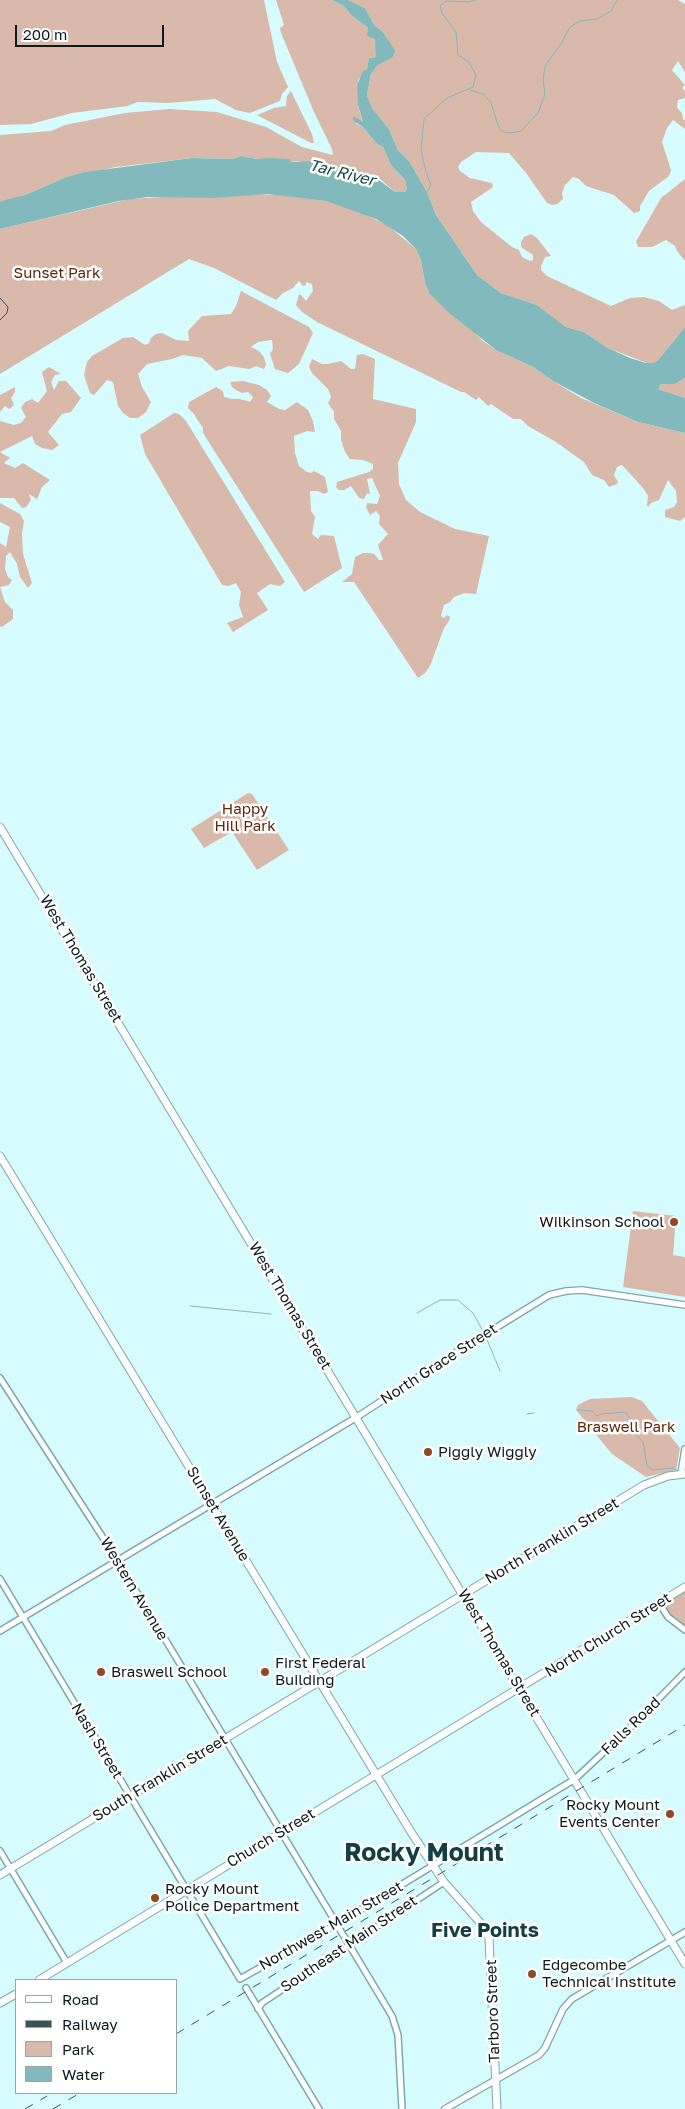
<!DOCTYPE html>
<html>
<head>
<meta charset="utf-8">
<style>
	body { margin:0 }
	#map { position:relative; width:685px; height:2109px; overflow:hidden; background:#d6fcff; font-family:"Golos Text",sans-serif }
	canvas { display:block }
	.legend { position:absolute; left:15px; top:1979px; width:162px; height:115px; box-sizing:border-box; background:#fff; border:1px solid #9da4a5; margin:0; padding:6px 9px; list-style:none; font-size:15px; color:#0a1c1e }
	.legend li { display:flex; align-items:center; gap:10px; height:25px }
	.legend b { width:25px; border:1px solid #9da4a5 }
	.scale { position:absolute; left:15px; top:25px; width:149px; height:22px; box-sizing:border-box; border:2px solid #0a1c1e; border-top:0; padding-left:6px; font-size:15px; line-height:18px; white-space:nowrap; color:#0a1c1e; -webkit-text-stroke:4px #fff; paint-order:stroke }
</style>
</head>
<body>
<div id="map">
<canvas width="685" height="2109"></canvas>
<ul class="legend">
<li><b style="height:6px;background:#fff"></b>Road</li>
<li><b style="height:6px;background:#3c5355"></b>Railway</li>
<li><b style="height:14px;background:#d9b9aa"></b>Park</li>
<li><b style="height:14px;background:#81b9bd"></b>Water</li>
</ul>
<div class="scale">200 m</div>
</div>
<script>
const c = document.querySelector('canvas').getContext('2d');
c.lineJoin = 'round';
function fillPath(path, color) { c.fillStyle = color; c.fill(path, 'evenodd'); }
const shape = rows => new Path2D(rows.map(r => 'M' + r).join(''));
function strokePath(path, color, width, dash) { c.strokeStyle = color; c.lineWidth = width; c.lineCap = dash ? 'butt' : 'round'; c.setLineDash(dash || []); c.stroke(path); }
function label(font, color, halo, rows, align = 'center') {
  c.font = font + ' "Golos Text",sans-serif'; c.lineWidth = 5; c.setLineDash([]); c.textBaseline = 'middle'; c.strokeStyle = halo; c.fillStyle = color; for (const [text, x, y, turn = 0] of rows) {
    c.save(); c.translate(x, y); c.rotate((+turn || 0) * Math.PI / 180); c.textAlign = isNaN(turn) ? turn : align; if (halo) c.strokeText(text, 0, 0); c.fillText(text, 0, 0); c.restore();
  }
}
const green = shape([
	[0,0,264,0,277,62,288,87,282,94,280,101,250,113,236,110,215,99,169,103,137,102,128,106,72,113,31,124,0,125],
	[276,0,332,0,344,6,351,15,368,28,375,39,377,54,376,57,369,58,367,69,358,80,358,105,363,123,355,123,363,127,377,144,383,147,391,165,405,180,407,189,405,192,395,192,380,179,359,172,343,170,330,163,323,166,298,161,291,162,288,159,257,159,241,156,233,159,192,158,116,167,64,178,25,195,0,202,0,135,51,131,65,125,125,113,170,109,217,112,266,127,302,147,333,155,332,149,314,112,281,33,280,28,284,25],
	[348,0,678,0,685,4,685,72,678,61,672,70,685,85,682,88,685,91,685,98,678,100,677,108,682,113,683,120,685,120,685,129,673,120,667,128,662,142,671,170,669,176,649,191,640,206,640,211,634,213,614,195,586,186,579,179,573,177,565,185,562,193,563,199,557,204,552,205,547,203,526,173,509,153,476,152,461,162,458,167,460,171,470,178,492,183,493,187,471,202,473,211,481,222,512,247,519,250,522,257,530,261,533,260,533,255,521,247,521,242,524,237,531,234,537,238,551,256,545,257,541,266,541,270,547,276,611,306,630,298,644,297,659,301,672,310,685,305,685,327,659,359,654,363,647,363,608,348,584,332,566,327,537,305,501,293,477,275,436,215,427,192,409,161,398,150,389,129,372,108,367,95,371,74,378,65,392,58,388,41,383,32,374,25,365,8],
	[291,91,312,134,314,143,311,143,257,115,274,108,286,106,287,96],
	[685,179,685,261,677,251,675,246,666,240,652,247,638,247,636,241,638,238,661,198],
	[254,194,280,195,326,201,362,213,387,225,416,249,421,260,425,283,483,341,496,350,533,367,553,381,581,398,638,422,685,433,685,517,680,521,665,517,665,510,674,507,677,502,676,491,668,480,659,500,651,503,648,507,647,505,648,496,643,488,622,465,617,467,614,475,618,482,617,484,609,487,604,480,592,475,584,462,556,442,528,426,521,419,513,419,491,404,488,406,479,397,476,400,464,392,461,392,317,322,302,312,296,305,299,294,302,296,306,301,313,291,312,284,306,282,306,285,303,286,299,281,293,288,283,293,276,300,214,268,189,259,0,374,0,229,130,199,179,196,214,198],
	[241,291,309,327,313,333,299,364,288,373,275,369,270,354,273,349,272,340,258,342,251,347,259,351,264,357,266,365,264,369,256,366,249,369,229,366,216,371,202,358,183,355,172,359,147,364,138,374,142,387,151,402,146,412,138,418,130,418,123,413,118,406,113,382,107,380,94,395,90,393,84,375,87,362,92,356,123,338,133,337,145,345,149,343,151,338,156,334,162,333,176,340,189,341,188,331,202,316,231,314,236,306],
	[363,354,375,359,373,399,416,409,416,422,398,463,399,484,406,500,420,512,455,529,489,536,476,594,465,593,454,597,450,602,444,605,441,616,444,618,447,615,450,617,449,621,444,628,430,666,425,673,418,678,354,582,342,582,352,574,355,557,363,553,370,553,374,554,379,560,383,560,378,545,388,534,379,524,380,516,376,511,370,515,366,507,367,503,377,504,380,496,372,478,367,479,370,494,367,493,364,499,359,498,351,486,344,490,339,490,336,487,337,482,369,472,373,469,373,464,363,460,350,459,345,452,341,440,341,431,334,419,334,412,328,403,331,397,328,389,312,373,309,367,312,359,322,364,328,364,341,361,351,369,355,369,357,355],
	[49,367,61,374,55,375,51,382,54,390,59,381,66,381,81,398,71,412,62,414,48,432,59,445,52,450,42,448,35,444,32,436,0,452,10,458,4,463,15,468,23,463,50,480,42,487,37,499,29,494,31,500,26,507,22,508,14,498,0,498,0,421,14,425,21,423,26,417,21,408,25,402,32,399,38,403,47,391,42,372],
	[685,378,685,398,658,389,661,384,675,384],
	[243,381,259,385,267,390,271,396,267,402,279,409,285,410,297,402,308,410,313,421,315,432,307,431,294,436,295,453,299,466,307,472,311,473,314,471,325,477,328,492,324,494,318,491,310,491,311,511,315,517,312,534,318,539,321,535,334,536,342,568,304,592,203,433,203,428,193,413,188,408,189,402,216,387,223,391,224,397,233,399,240,399,250,402,253,397,248,392,242,393,236,390,232,387,230,382],
	[15,387,15,392,11,398,14,405,9,409,5,406,0,412,0,395],
	[174,413,179,414,186,421,285,582,280,586,270,584,257,593,268,610,233,632,227,623,243,617,239,605,241,592,236,583,229,586,222,585,145,454,140,435],
	[0,503,20,514,24,521,22,533,23,554,32,583,28,588,20,577,17,564,10,552,6,556,5,569,8,577,12,580,9,585,0,587,5,602,13,610,13,619,2,627,0,626,0,543,6,547,10,527,0,522],
	[248,793,252,794,289,850,257,870,232,832,204,848,191,829],
	[633,1211,676,1216,673,1255,685,1257,685,1297,623,1287],
	[632,1397,642,1401,680,1448,676,1470,646,1477,612,1454,576,1410,578,1405,590,1399],
	[685,1591,685,1627,670,1614,665,1607,667,1602]
]);
const water = shape([
	[332,0,348,0,365,8,374,25,383,32,395,51,392,58,378,65,371,74,367,95,372,108,389,129,398,150,409,161,427,192,436,215,477,275,501,293,537,305,566,327,584,332,608,348,630,358,646,363,654,363,659,359,685,327,685,378,675,384,661,384,658,389,685,398,685,433,638,422,594,403,553,381,533,367,496,350,448,312,430,294,425,283,421,260,416,249,403,236,376,219,326,201,267,194,214,198,148,197,119,201,0,229,0,202,5,200,25,195,64,178,85,172,192,158,233,159,241,156,257,159,268,158,289,159,291,162,312,161,323,166,330,163,343,170,372,175,395,192,405,192,407,189,405,180,391,165,383,147,377,144,363,127,354,121,353,118,355,117,363,122,358,105,357,85,363,71,367,69,369,58,376,57,375,39,367,36,368,28,351,15,344,6]
]);
const stream = shape([
	[470,90,483,94,491,103,499,128,503,132,510,133,521,131,538,113,545,94,543,80,545,66,561,44,570,27,580,21,597,19,611,11,617,0],
	[427,192,431,185,426,172,421,150,424,119,447,98,473,87,476,75,469,62,458,55,456,32,442,13,440,6,446,1,469,2,476,0],
	[190,1306,271,1314],
	[417,1313,440,1300,458,1300,473,1313,484,1333],
	[486,1337,500,1371],
	[578,1410,592,1411,597,1416,601,1414,625,1412,634,1423,637,1436,643,1442,647,1466,653,1470,673,1468,678,1471],
	[527,1414,534,1413]
]);
const tertiary = shape([
	[0,1378,118,1561,392,2016,398,2035,402,2109],
	[0,1579,240,1979,337,1924,575,1779,633,1725,685,1672],
	[659,1603,668,1617,685,1630],
	[0,1631,212,1504],
	[0,1851,67,1963],
	[246,1988,319,2109],
	[258,2009,262,2003,444,1882]
]);
const secondary = shape([
	[681,1474,685,1449],
	[212,1504,357,1417,447,1358,549,1295,566,1291,582,1290,685,1305],
	[445,2109,539,2055,545,2048,563,2009,572,1999,685,1932]
]);
const primary = shape([
	[0,827,685,1964],
	[0,1156,411,1832,444,1882,485,1928,489,1938,497,2109],
	[0,1875,644,1485,668,1476,685,1474],
	[39,1980,685,1587],
	[0,2003,16,1994]
]);
const tram = shape([
	[0,298,8,307,7,313,0,320]
]);
const rail = shape([
	[176,2034,685,1725],
	[25,2109,47,2096],
	[53,2109,80,2093]
]);
const markers = [
	[674,1222,5,"#904924"],
	[428,1452,5,"#904924"],
	[101,1672,5,"#904924"],
	[265,1672,5,"#904924"],
	[670,1814,5,"#904924"],
	[155,1898,5,"#904924"],
	[532,1974,5,"#904924"]
];
const parkNames = [
	["Sunset Park",57,273],
	["Happy",245,809],
	["Hill Park",245,826],
	["Braswell Park",626,1427]
];
const streetNames = [
	["West Thomas Street",81,959,59],
	["West Thomas Street",290,1306,59],
	["North Grace Street",439,1364,-33],
	["Sunset Avenue",218,1514,59],
	["North Franklin Street",552,1541,-31],
	["Western Avenue",134,1589,59],
	["North Church Street",608,1635,-32],
	["West Thomas Street",499,1653,59],
	["Falls Road",631,1726,-44],
	["Nash Street",97,1741,59],
	["South Franklin Street",160,1778,-31],
	["Church Street",271,1838,-31],
	["Northwest Main Street",331,1926,-30],
	["Southeast Main Street",349,1944,-34],
	["Tarboro Street",493,2011,-92]
];
const poiNames = [
	["Wilkinson School",664,1222,"right"],
	["Piggly Wiggly",438,1452],
	["First Federal",275,1663],
	["Building",275,1680],
	["Braswell School",111,1672],
	["Rocky Mount",660,1805,"right"],
	["Events Center",660,1822,"right"],
	["Rocky Mount",165,1889],
	["Police Department",165,1906],
	["Edgecombe",542,1965],
	["Technical Institute",542,1982]
];
const waterNames = [
	["Tar River",342,173,14]
];
const districtNames = [
	["Five Points",485,1931]
];
const townNames = [
	["Rocky Mount",424,1853]
];
fillPath(green, '#d9b9aa');
fillPath(water, '#81b9bd');
strokePath(stream, '#81b9bd', 1);
strokePath(tertiary, '#7aa8ab', 8);
strokePath(secondary, '#7aa8ab', 8);
strokePath(primary, '#7aa8ab', 9);
strokePath(tertiary, '#fff', 5);
strokePath(secondary, '#fff', 5.5);
strokePath(primary, '#fff', 7);
strokePath(tram, '#3c5355', 1);
strokePath(rail, '#3c5355', 1, [9, 9]);
for (const [x, y, r, color] of markers) { const dot = new Path2D(); dot.arc(x, y, r, 0, 2 * Math.PI); c.fillStyle = color; c.fill(dot); strokePath(dot, '#fff', 2); }
label('15px', '#5d2708', '#fff', parkNames);
label('15px', '#0a1c1e', '#fff', streetNames);
label('15px', '#0a1c1e', '#fff', poiNames, 'left');
label('italic 16px', '#15494c', '#fff', waterNames);
label('bold 20px', '#113f42', '#fff', districtNames);
label('bold 25px', '#113f42', '#fff', townNames);
</script>
</body>
</html>
